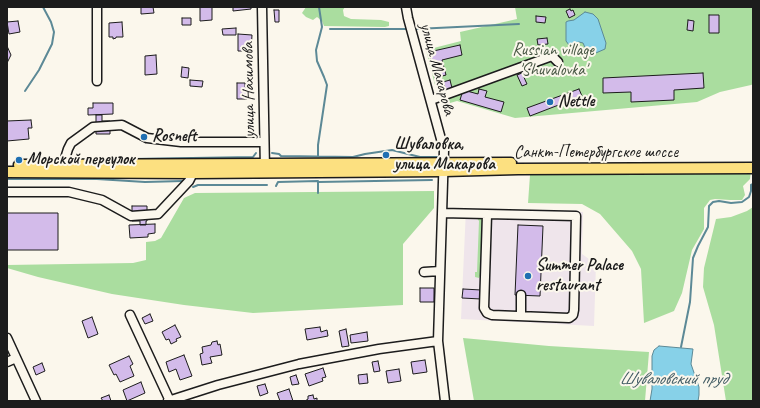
<!DOCTYPE html>
<html>
<head>
<meta charset="utf-8">
<style>
	body { margin:0 }
	#map { position:relative; width:760px; height:408px; overflow:hidden; background:#fbf7ec; font-family:Caveat,sans-serif }
	canvas { display:block }
	.frame { position:absolute; inset:0; border:8px solid #1c1c1c; pointer-events:none }
</style>
</head>
<body>
<div id="map">
<canvas width="760" height="408"></canvas>
<div class="frame"></div>
</div>
<script>
const c = document.querySelector('canvas').getContext('2d');
c.lineJoin = 'round';
function fillPath(path, color) { c.fillStyle = color; c.fill(path, 'evenodd'); }
const shape = rows => new Path2D(rows.map(r => 'M' + r).join(''));
function strokePath(path, color, width, dash) { c.strokeStyle = color; c.lineWidth = width; c.lineCap = dash ? 'butt' : 'round'; c.setLineDash(dash || []); c.stroke(path); }
function label(font, color, halo, rows, align = 'center') {
  c.font = font + ' Caveat,sans-serif'; c.lineWidth = 4; c.setLineDash([]); c.textBaseline = 'middle'; c.strokeStyle = halo; c.fillStyle = color; for (const [text, x, y, turn = 0] of rows) {
    c.save(); c.translate(x, y); c.rotate((+turn || 0) * Math.PI / 180); c.textAlign = isNaN(turn) ? turn : align; if (halo) c.strokeText(text, 0, 0); c.fillText(text, 0, 0); c.restore();
  }
}
const built = shape([
	[466,209,583,212,582,254,596,264,594,326,461,319]
]);
const green = shape([
	[306,7,345,7,343,10,344,16,351,19,381,20,389,22,389,26,385,27,324,26,322,21,317,17,313,20,306,17,302,13],
	[515,7,753,7,753,84,751,85,720,92,697,102,515,118,457,101,450,103,443,82,435,85,426,50,461,41,460,32,517,19],
	[751,171,750,179,743,186,745,195,742,200,730,200,715,199,710,200,704,208,704,229,692,250,682,293,674,311,644,323,641,269,632,251,600,214,582,204,528,203,530,175,600,173],
	[434,191,434,208,403,244,403,305,253,313,184,305,112,294,38,277,7,268,7,265,133,263,146,260,146,242,155,241,161,238,184,198,195,193],
	[753,207,753,401,726,401,714,325,703,287,704,268,716,219,731,217,747,211],
	[476,217,482,217,483,219,480,276,479,278,475,277,475,272,477,272,479,221],
	[463,338,549,346,649,352,645,401,474,401]
]);
const water = shape([
	[585,12,593,14,598,19,606,43,605,49,589,56,588,54,583,43,579,42,569,45,566,41,566,22,568,21,574,20,585,12],
	[659,346,693,349,691,364,699,387,699,395,698,401,650,401,652,389,652,356,654,350,659,346]
]);
const stream = shape([
	[330,29,406,29],
	[416,29,519,24],
	[25,91,39,70,52,44,54,32,51,22,43,7],
	[272,153,279,154,281,156,353,157,365,154,392,150,420,157,437,157],
	[318,156,318,145,327,85,324,77,317,61,316,50,322,27,319,7],
	[40,160,58,159],
	[71,160,253,157,256,153],
	[7,179,97,179,145,182,183,181],
	[276,186,278,182,318,181],
	[193,187,198,185,267,185],
	[318,193,318,182,432,180],
	[681,347,690,302,693,258,698,246,708,227,709,206,713,202,719,201,731,203,742,202,749,197,751,191,751,185,753,184]
]);
const building = shape([
	[141,7,153,7,154,13,141,14,141,7],
	[200,7,212,7,212,20,200,21,200,7],
	[233,7,251,7,251,9,233,11,233,7],
	[570,9,571,11,573,10,575,15,569,18,566,11,570,9],
	[274,10,279,10,279,22,275,22,274,10],
	[709,15,719,15,719,33,709,33,709,15],
	[536,16,546,17,545,23,536,22,536,16],
	[182,18,191,18,191,25,182,25,182,18],
	[688,20,694,21,693,31,687,30,688,20],
	[18,21,20,32,9,34,7,22,18,21],
	[122,22,123,37,116,37,116,38,113,39,113,37,109,37,109,23,122,22],
	[236,28,236,35,223,35,222,29,236,28],
	[238,34,252,35,251,51,238,51,238,34],
	[547,38,548,44,538,45,537,39,547,38],
	[460,45,462,55,442,60,446,75,435,78,429,52,460,45],
	[7,46,11,55,7,63,7,46],
	[156,55,157,74,145,75,145,56,156,55],
	[182,67,189,68,188,78,181,77,182,67],
	[522,73,527,84,522,86,517,75,522,73],
	[703,73,704,88,674,90,674,100,631,102,631,92,603,93,603,78,703,73],
	[190,80,203,81,202,87,190,86,190,80],
	[450,80,452,88,446,90,443,82,450,80],
	[237,83,245,83,245,87,248,87,248,99,237,99,237,83],
	[479,89,487,91,485,97,504,102,501,112,460,100,463,90,478,94,479,89],
	[579,89,582,96,530,116,527,108,579,89],
	[93,103,113,103,113,114,88,115,88,108,93,108,93,103],
	[96,115,102,115,102,121,110,121,110,134,96,134,96,115],
	[31,120,32,128,28,128,29,139,7,141,7,121,31,120],
	[132,206,147,206,147,221,146,221,146,225,140,225,140,221,132,221,132,206],
	[7,213,58,213,58,250,7,250,7,213],
	[155,224,155,233,148,234,148,237,130,238,129,225,155,224],
	[518,225,543,226,540,296,515,295,518,225],
	[420,288,434,288,434,302,420,302,420,288],
	[463,289,481,290,481,299,462,298,463,289],
	[150,314,153,321,145,324,142,318,150,314],
	[92,317,98,334,88,338,82,321,92,317],
	[175,325,181,337,176,339,177,341,171,344,169,339,166,340,162,332,175,325],
	[320,327,321,332,327,330,328,336,307,340,305,329,320,327],
	[346,329,349,346,342,347,339,331,346,329],
	[367,332,368,341,351,343,350,335,367,332],
	[217,341,218,345,220,344,222,355,210,357,212,363,202,365,200,354,203,353,202,347,211,345,212,342,217,341],
	[184,355,192,376,180,380,176,369,169,372,166,362,184,355],
	[129,356,133,364,130,366,134,376,120,382,116,374,114,375,109,365,129,356],
	[425,360,427,372,413,374,411,362,425,360],
	[378,361,380,371,374,372,372,362,378,361],
	[42,363,45,371,36,375,33,367,42,363],
	[323,368,326,377,322,378,323,381,309,386,305,374,323,368],
	[399,369,401,381,388,383,386,371,399,369],
	[367,374,368,383,359,384,358,375,367,374],
	[296,375,299,384,292,385,290,377,296,375],
	[141,382,145,393,127,401,123,390,141,382],
	[265,384,268,393,260,396,257,386,265,384],
	[289,389,293,401,280,401,277,393,289,389],
	[109,395,111,401,103,401,101,398,109,395],
	[313,395,314,399,317,398,317,401,305,401,308,399,308,396,313,395]
]);
const minor = shape([
	[97,7,97,81],
	[262,7,265,170],
	[406,7,408,18,444,150,438,341,445,401],
	[431,100,552,56,558,62],
	[63,165,68,149,71,143,93,127,122,125,147,138,181,142,264,142],
	[7,192,69,192,102,200,131,216,158,214,189,181,193,173],
	[442,213,576,216,574,310,573,315,569,318,492,315,487,313,484,308,487,215],
	[424,272,440,271],
	[130,315,170,401],
	[521,316,521,295],
	[7,338,36,401],
	[7,362,16,358],
	[168,401,218,385,299,364,379,349,438,341]
]);
const major = shape([
	[19,165,511,163],
	[7,172,193,173,444,171,518,169,753,168]
]);
const markers = [
	[550,102,4,"#1f6fb2"],
	[144,137,4,"#1f6fb2"],
	[386,155,4,"#1f6fb2"],
	[19,160,4,"#1f6fb2"],
	[528,276,4,"#1f6fb2"]
];
const parkNames = [
	["Russian village",553,51],
	["'Shuvalovka'",553,71]
];
const streetNames = [
	["улица Макарова",437,69,75],
	["улица Нахимова",249,90,-91],
	["Санкт-Петербургское шоссе",596,153]
];
const poiNames = [
	["Nettle",558,102],
	["Rosneft",152,137],
	["Шуваловка,",394,145],
	["улица Макарова",394,165],
	["Морской переулок",27,160],
	["Summer Palace",536,266],
	["restaurant",536,286]
];
const waterNames = [
	["Шуваловский пруд",673,379]
];
fillPath(built, '#efe5eb');
fillPath(green, '#aadd9f');
fillPath(water, '#87d1e8');
strokePath(water, '#5c8996', 1);
strokePath(stream, '#5c8996', 2);
fillPath(building, '#d3bbea');
strokePath(building, '#1c1c1c', 1);
strokePath(minor, '#1c1c1c', 11);
strokePath(major, '#1c1c1c', 13);
strokePath(minor, '#fbf7ec', 8);
strokePath(major, '#fce080', 10);
for (const [x, y, r, color] of markers) { const dot = new Path2D(); dot.arc(x, y, r, 0, 2 * Math.PI); c.fillStyle = color; c.fill(dot); strokePath(dot, '#fbf7ec', 1.5); }
label('17px', '#475643', '#fbf7ec', parkNames);
label('17px', '#1c1c1c', '#fbf7ec', streetNames);
label('bold 17px', '#1c1c1c', '#fbf7ec', poiNames, 'left');
label('italic 18px', '#415b63', '#fbf7ec', waterNames);
</script>
</body>
</html>
